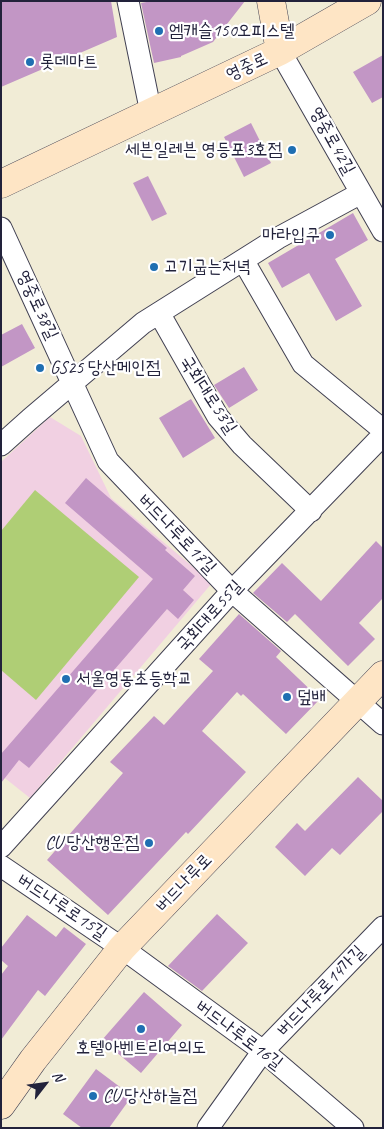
<!DOCTYPE html>
<html>
<head>
<meta charset="utf-8">
<style>
	body { margin:0 }
	#map { position:relative; width:384px; height:1129px; overflow:hidden; background:#f1ecd6; font-family:Caveat,sans-serif }
	canvas { display:block }
	.frame { position:absolute; inset:0; border:2px solid #22223b; pointer-events:none }
	.north { position:absolute; left:20px; top:1059px; width:50px; height:50px; -webkit-text-stroke:4px #fff; paint-order:stroke; rotate:60deg; font-size:14px; font-weight:700; line-height:20px; text-align:center; color:#22223b }
	.north::after { content:''; display:block; margin:auto; width:18px; height:22px; background:#22223b; clip-path:polygon(50% 0,100% 100%,50% 72%,0 100%) }
</style>
</head>
<body>
<div id="map">
<canvas width="384" height="1129"></canvas>
<div class="frame"></div>
<div class="north">N</div>
</div>
<script>
const c = document.querySelector('canvas').getContext('2d');
c.lineJoin = 'round';
function fillPath(path, color) { c.fillStyle = color; c.fill(path, 'evenodd'); }
const shape = rows => new Path2D(rows.map(r => 'M' + r).join(''));
function strokePath(path, color, width, dash) { c.strokeStyle = color; c.lineWidth = width; c.lineCap = dash ? 'butt' : 'round'; c.setLineDash(dash || []); c.stroke(path); }
function label(font, color, halo, rows, align = 'center') {
  c.font = font + ' Caveat,"Poor Story",sans-serif'; c.lineWidth = 4.5; c.setLineDash([]); c.textBaseline = 'middle'; c.strokeStyle = halo; c.fillStyle = color; for (const [text, x, y, turn = 0] of rows) {
    c.save(); c.translate(x, y); c.rotate((+turn || 0) * Math.PI / 180); c.textAlign = isNaN(turn) ? turn : align; if (halo) c.strokeText(text, 0, 0); c.fillText(text, 0, 0); c.restore();
  }
}
const built = shape([
	[50,417,81,436,111,498,212,583,30,798,1,775,1,462]
]);
const green = shape([
	[35,490,139,577,36,700,1,670,1,531]
]);
const building = shape([
	[1,1,111,1,117,37,1,87],
	[152,1,245,1,213,42,181,56,181,57,154,63,141,3],
	[383,55,383,97,372,103,353,72],
	[251,123,271,163,244,177,224,137],
	[148,176,167,214,152,221,133,183],
	[353,213,368,240,335,259,362,306,336,321,309,273,282,288,268,263],
	[22,324,35,348,1,367,1,335],
	[244,367,258,390,229,408,214,385],
	[191,399,215,438,183,458,159,418],
	[86,478,167,548,165,550,195,576,183,590,194,600,178,619,167,609,29,768,19,760,1,783,1,754,153,579,65,503],
	[376,541,383,548,383,598,359,623,375,639,348,666,295,614,287,622,253,593,282,563,321,601],
	[239,614,281,651,276,657,320,699,286,734,243,694,241,696,237,692,202,731,246,772,188,834,186,832,108,915,47,860,123,773,110,762,154,716,164,725,213,671,199,659],
	[358,777,383,801,383,811,340,855,332,848,305,876,275,847,297,823,305,831],
	[217,914,248,943,202,991,168,966],
	[27,915,56,937,64,927,86,944,45,996,38,990,1,1040,1,975,8,966,1,960,1,948],
	[144,992,182,1025,141,1073,102,1040],
	[96,1069,132,1096,109,1128,82,1128,63,1114]
]);
const street = shape([
	[128,1,151,113],
	[280,51,383,231],
	[1,228,108,461,232,591,383,724],
	[243,260,303,364,383,430],
	[159,313,218,417,242,445,311,511],
	[1,445,30,419,143,323,278,238,361,193],
	[1,847,232,591,383,435],
	[1,866,122,948,263,1051,353,1128],
	[208,1128,263,1051,383,927]
]);
const secondary = shape([
	[271,1,280,51],
	[1,184,280,51,367,1],
	[1,1105,33,1060,122,948,383,675]
]);
const markers = [
	[159,31,5,"#1f6fb2"],
	[30,62,5,"#1f6fb2"],
	[292,150,5,"#1f6fb2"],
	[330,235,5,"#1f6fb2"],
	[154,267,5,"#1f6fb2"],
	[40,368,5,"#1f6fb2"],
	[66,679,5,"#1f6fb2"],
	[287,697,5,"#1f6fb2"],
	[149,843,5,"#1f6fb2"],
	[141,1029,5,"#1f6fb2"],
	[93,1096,5,"#1f6fb2"]
];
const poiNames = [
	["엠캐슬150오피스텔",169,31],
	["롯데마트",40,62],
	["세븐일레븐 영등포3호점",282,150,"right"],
	["마라입구",320,235,"right"],
	["고기굽는저녁",164,267],
	["GS25 당산메인점",50,368],
	["서울영동초등학교",76,679],
	["덮배",297,697],
	["CU 당산행운점",139,843,"right"],
	["호텔아벤트리여의도",141,1048,"center"],
	["CU 당산하늘점",103,1096]
];
const streetNames = [
	["영중로",247,67,-25],
	["영중로42길",332,141,61],
	["영중로38길",37,305,65],
	["국회대로53길",208,395,57],
	["버드나루로17길",177,534,46],
	["국회대로55길",210,616,-48],
	["버드나루로",184,883,-46],
	["버드나루로15길",62,907,34],
	["버드나루로14가길",321,991,-46],
	["버드나루로16길",239,1035,37]
];
fillPath(built, '#f1d0e2');
fillPath(green, '#afce75');
fillPath(building, '#c296c5');
strokePath(street, '#414052', 23);
strokePath(secondary, '#414052', 29);
strokePath(street, '#fff', 21);
strokePath(secondary, '#fee5c5', 28);
for (const [x, y, r, color] of markers) { const dot = new Path2D(); dot.arc(x, y, r, 0, 2 * Math.PI); c.fillStyle = color; c.fill(dot); strokePath(dot, '#fff', 2); }
label('18px', '#22223b', '#fff', poiNames, 'left');
label('18px', '#22223b', '#fff', streetNames);
</script>
</body>
</html>
